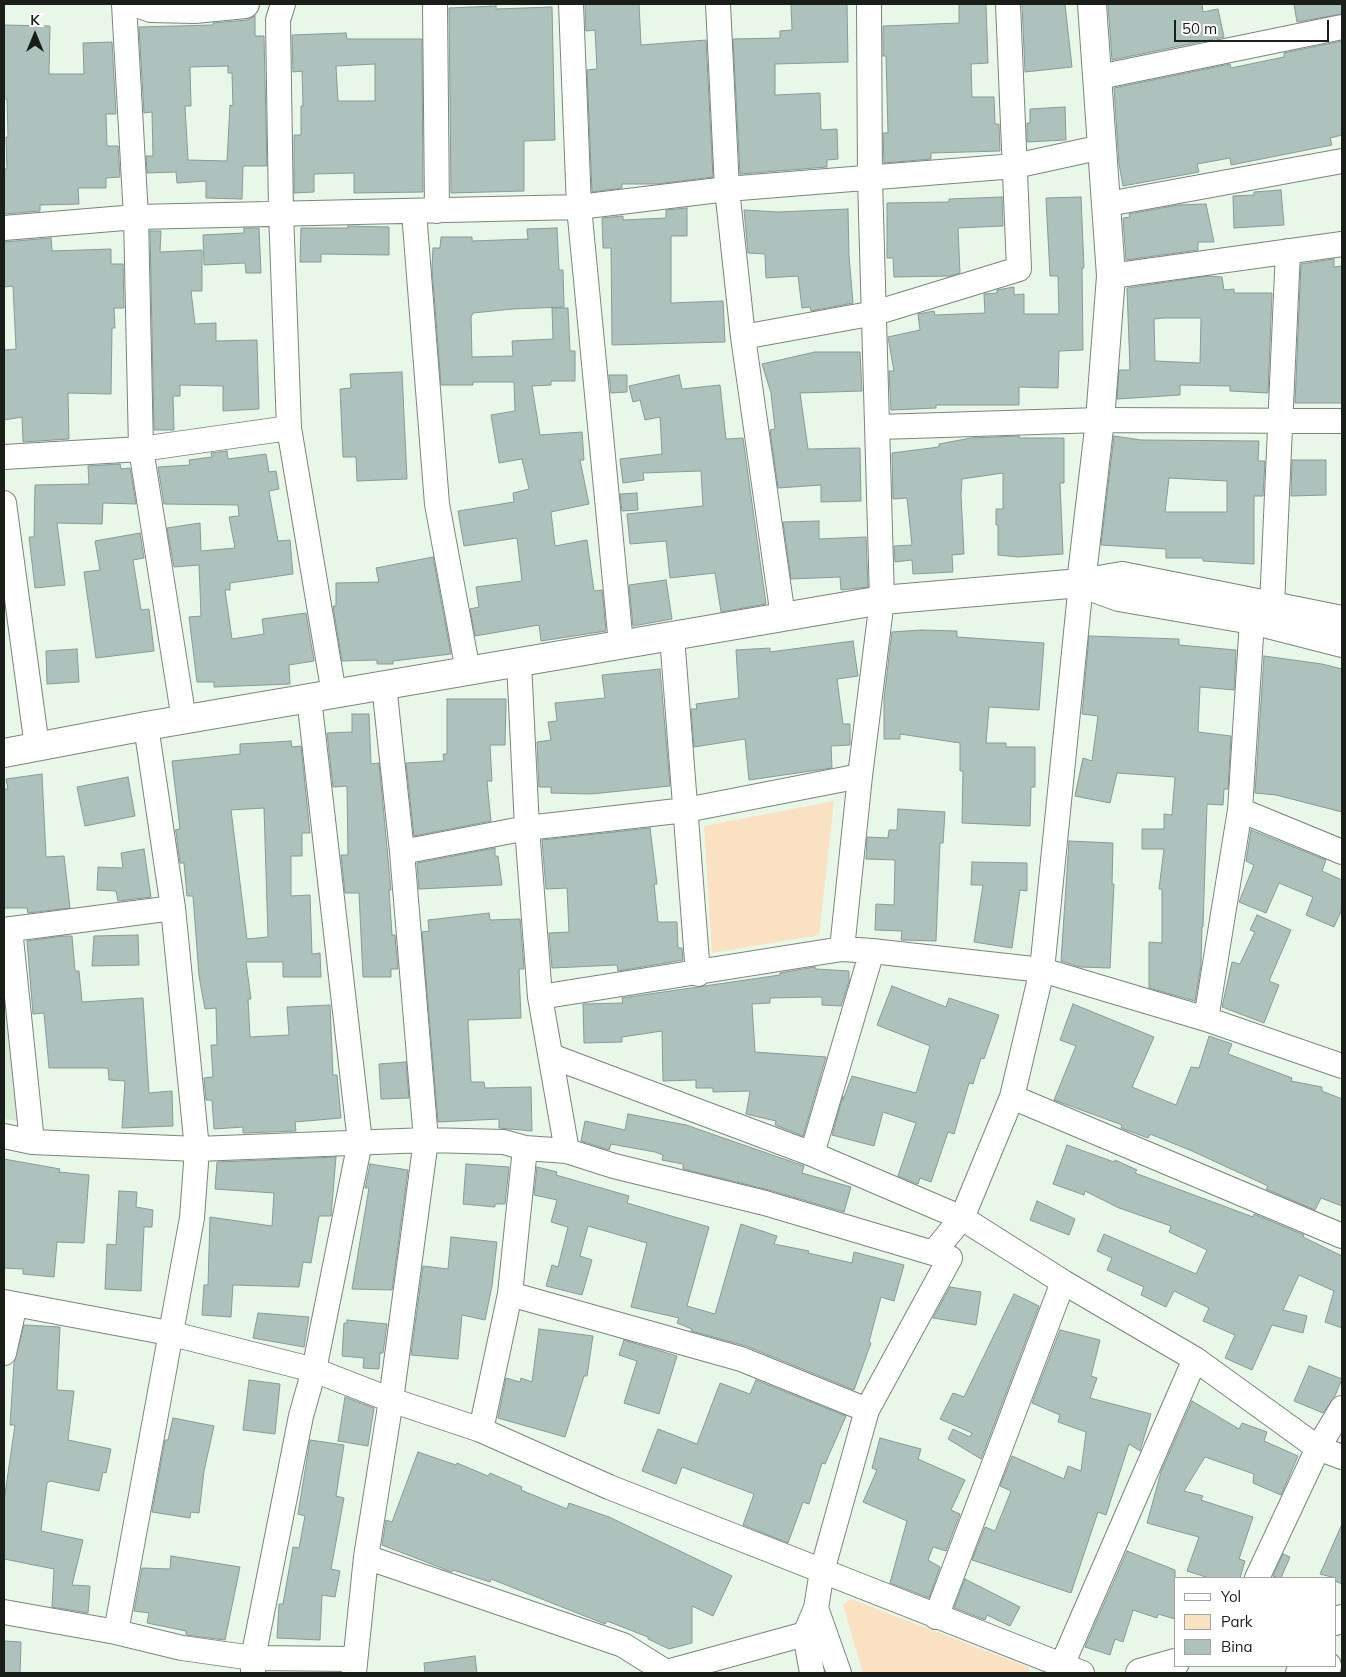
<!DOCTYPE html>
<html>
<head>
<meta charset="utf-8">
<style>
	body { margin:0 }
	#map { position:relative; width:1346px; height:1677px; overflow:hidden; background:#e9f7e9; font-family:Mulish,sans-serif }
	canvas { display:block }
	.frame { position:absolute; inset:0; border:5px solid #191e19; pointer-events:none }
	.legend { position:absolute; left:1174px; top:1577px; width:162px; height:90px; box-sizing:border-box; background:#fff; border:1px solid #a3a5a3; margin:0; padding:6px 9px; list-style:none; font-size:15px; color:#191e19 }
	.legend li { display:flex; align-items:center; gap:10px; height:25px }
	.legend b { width:25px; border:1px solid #a3a5a3 }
	.north { position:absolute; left:10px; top:10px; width:50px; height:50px; -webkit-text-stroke:4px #fff; paint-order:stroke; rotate:0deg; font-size:14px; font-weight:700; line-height:20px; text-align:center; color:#191e19 }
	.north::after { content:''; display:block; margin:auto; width:18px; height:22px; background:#191e19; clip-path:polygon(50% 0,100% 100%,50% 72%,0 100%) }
	.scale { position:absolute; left:1174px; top:20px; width:155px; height:22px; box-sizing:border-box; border:2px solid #191e19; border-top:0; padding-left:6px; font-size:15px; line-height:18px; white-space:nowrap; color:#191e19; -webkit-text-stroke:4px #fff; paint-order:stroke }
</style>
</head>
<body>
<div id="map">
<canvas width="1346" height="1677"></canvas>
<div class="frame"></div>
<ul class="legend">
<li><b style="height:6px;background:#fff"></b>Yol</li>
<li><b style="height:14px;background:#f9e1c2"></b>Park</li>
<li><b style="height:14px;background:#adc2bd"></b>Bina</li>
</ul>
<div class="north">K</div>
<div class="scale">50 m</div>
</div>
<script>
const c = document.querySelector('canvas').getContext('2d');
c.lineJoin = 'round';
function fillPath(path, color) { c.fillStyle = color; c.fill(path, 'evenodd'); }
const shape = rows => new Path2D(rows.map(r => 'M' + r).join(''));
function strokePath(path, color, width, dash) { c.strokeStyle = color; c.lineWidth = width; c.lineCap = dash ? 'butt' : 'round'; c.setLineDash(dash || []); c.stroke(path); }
const built = shape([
	[4,954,25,1122,4,1119]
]);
const green = shape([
	[834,801,819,935,712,953,704,826],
	[851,1599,1028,1667,1030,1671,1023,1673,863,1673,843,1605]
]);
const building = shape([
	[585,4,639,4,641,45,706,40,713,177,657,184,622,184,622,188,592,192,587,70,597,69,595,30,586,31,585,4],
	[791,4,847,4,848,62,775,64,775,95,820,93,821,130,837,129,838,159,827,160,827,167,740,174,733,39,780,38,780,31,792,30,791,4],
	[959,4,986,4,988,63,971,64,972,97,994,97,995,124,999,124,1000,151,931,153,931,159,884,163,883,133,888,133,886,56,883,56,883,26,959,23,959,4],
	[1022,4,1065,4,1072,67,1025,72,1022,4],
	[1108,4,1202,4,1203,12,1218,9,1224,37,1112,60,1108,4],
	[1294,4,1342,4,1342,14,1297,22,1294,4],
	[496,6,496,9,552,7,555,140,524,141,524,191,451,193,449,8,496,6],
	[255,16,255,36,264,36,267,166,243,166,242,199,206,198,206,181,177,183,176,172,147,173,146,156,153,156,152,112,144,113,139,27,213,25,213,23,247,20,255,16],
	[228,66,228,73,232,73,233,106,230,105,227,161,188,160,185,106,191,106,190,67,228,66],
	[4,25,50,26,49,74,84,74,83,43,112,42,116,114,106,114,107,146,118,146,120,177,106,178,106,188,78,188,79,204,40,205,40,211,4,214,4,169,7,169,6,137,8,137,7,99,4,99,4,25],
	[346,33,347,39,422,39,423,192,354,193,354,173,314,174,314,192,294,193,294,135,301,135,301,106,303,106,302,71,293,72,292,35,346,33],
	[375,64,375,101,338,101,336,66,375,64],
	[1342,41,1342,135,1330,138,1332,145,1231,165,1230,158,1197,164,1199,172,1123,186,1119,164,1114,88,1230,64,1231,68,1284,57,1284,53,1342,41],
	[1065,107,1066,140,1027,142,1027,123,1030,123,1030,109,1065,107],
	[1281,190,1284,225,1234,228,1233,196,1254,195,1254,192,1281,190],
	[1002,197,1003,226,958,228,960,273,950,276,894,277,893,258,887,258,887,203,949,202,949,199,1002,197],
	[1081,197,1084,268,1082,268,1083,350,1059,351,1058,388,1019,387,1019,405,936,405,936,408,891,410,889,371,894,371,888,337,920,330,918,314,934,311,935,315,985,313,984,294,997,293,997,290,1014,287,1014,295,1024,294,1024,314,1059,314,1058,276,1050,276,1046,198,1081,197],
	[1206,204,1214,242,1198,242,1198,250,1126,260,1123,218,1130,217,1129,214,1178,205,1206,204],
	[687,208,687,236,671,236,671,303,723,301,725,342,612,345,611,248,603,248,602,218,623,216,623,220,666,218,666,210,687,208],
	[848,209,849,256,853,303,811,311,810,307,802,308,798,276,766,278,765,254,748,253,744,210,778,212,848,209],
	[348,226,389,227,389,255,321,254,321,262,300,262,301,228,348,228,348,226],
	[244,228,259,228,261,273,246,273,245,263,204,265,203,235,244,233,244,228],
	[557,228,559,270,563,270,564,307,513,309,473,313,471,317,472,357,513,356,512,341,553,339,552,308,568,308,570,351,575,351,575,381,551,381,551,385,532,386,540,435,582,432,584,460,580,460,589,504,551,512,555,546,587,540,594,591,602,590,606,631,541,641,539,625,475,636,470,609,479,607,476,587,522,581,517,538,464,546,458,511,514,502,513,493,529,489,522,459,499,463,491,415,515,411,514,382,473,382,473,385,441,385,432,268,433,248,440,248,441,237,472,237,472,241,528,239,527,229,557,228],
	[150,231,161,231,160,252,202,250,202,291,191,291,195,324,216,323,216,341,257,340,259,409,223,411,223,386,180,385,180,396,173,396,174,430,154,430,150,231],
	[51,238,52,251,111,249,111,264,123,264,124,308,114,308,115,328,112,328,111,394,68,393,69,439,23,442,22,417,4,420,4,350,16,349,13,286,4,287,4,242,51,238],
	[1334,259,1334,267,1342,266,1342,403,1295,403,1301,264,1334,259],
	[1208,276,1222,277,1224,290,1234,289,1234,293,1272,293,1268,393,1230,391,1230,386,1180,385,1180,395,1117,399,1119,370,1130,370,1127,288,1208,276],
	[1164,318,1201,318,1200,363,1155,361,1154,319,1164,318],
	[815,352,860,352,862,391,800,393,808,449,860,448,861,501,821,502,821,485,778,488,770,430,775,429,771,393,762,364,815,352],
	[402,372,407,479,357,481,356,457,343,457,340,389,351,388,350,374,402,372],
	[609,375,627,375,627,392,611,393,609,375],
	[679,375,682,389,720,385,726,439,743,438,766,604,721,612,715,573,670,578,666,541,630,544,627,514,703,506,701,471,643,473,644,480,623,483,620,459,662,454,660,417,645,420,640,400,633,402,629,386,679,375],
	[1019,436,1019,438,1064,438,1064,483,1060,483,1063,554,1018,557,998,555,998,525,996,525,996,509,1003,509,1003,473,962,479,961,495,964,554,952,555,953,572,913,574,912,560,895,562,894,546,912,545,907,498,893,499,892,453,939,447,939,444,971,438,1019,436],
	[1114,436,1141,440,1259,441,1258,461,1265,461,1263,496,1254,496,1254,564,1203,561,1203,558,1166,558,1166,549,1101,545,1114,436],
	[1169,478,1227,481,1227,512,1165,512,1169,478],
	[227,451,228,459,266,454,269,472,276,471,279,489,269,491,278,541,290,540,293,574,230,583,230,590,225,590,232,639,264,634,262,619,306,613,314,661,289,665,290,684,214,687,214,682,197,682,189,617,201,616,199,565,174,567,167,528,200,523,201,551,235,548,229,517,239,516,238,505,164,504,158,467,190,465,189,460,212,457,211,453,227,451],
	[1292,460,1326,460,1326,495,1291,496,1292,460],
	[120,464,121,469,130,468,136,504,103,503,102,524,57,523,65,585,35,588,29,537,34,537,35,485,89,484,88,466,120,464],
	[637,493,638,510,622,511,620,494,637,493],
	[819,521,819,539,866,537,868,587,841,590,840,577,791,579,783,522,819,521],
	[140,533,144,558,133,560,141,610,149,609,154,651,96,658,84,572,100,570,95,541,140,533],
	[433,557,451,654,393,661,393,664,377,664,377,660,342,661,333,606,336,606,336,583,379,582,376,568,433,557],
	[666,580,672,619,633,626,629,585,666,580],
	[921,630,957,631,957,637,1044,643,1039,710,989,707,986,743,1006,743,1006,747,1035,747,1035,787,1031,787,1030,826,962,823,963,771,960,771,960,743,900,734,900,739,884,739,884,698,892,632,921,630],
	[1089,636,1179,639,1179,645,1236,650,1234,690,1200,687,1198,732,1231,736,1228,789,1224,789,1223,805,1207,804,1203,927,1202,927,1201,965,1195,1001,1149,988,1149,942,1162,943,1162,889,1159,889,1164,849,1142,849,1142,829,1164,829,1164,814,1172,815,1175,777,1117,773,1110,803,1075,796,1083,758,1092,761,1098,716,1082,714,1089,636],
	[853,641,858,676,837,679,843,724,850,724,850,745,831,746,832,768,749,780,745,739,694,747,691,709,697,709,696,704,739,698,736,650,770,648,770,652,853,641],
	[77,649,79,682,47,684,46,651,77,649],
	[1264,656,1322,664,1342,669,1342,812,1276,795,1255,793,1264,656],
	[660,669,670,786,591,794,551,793,551,787,539,787,537,742,551,740,548,722,557,721,555,703,605,698,602,675,660,669],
	[447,699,506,699,505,745,490,745,492,781,487,781,491,821,414,836,406,763,444,761,443,754,447,754,447,699],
	[352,714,369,714,371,764,379,763,391,890,389,890,392,935,395,935,398,969,391,969,391,977,363,977,359,893,345,893,341,855,348,855,347,786,333,787,327,733,352,732,352,714],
	[291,741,292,747,301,746,310,833,302,833,302,856,291,856,291,896,310,895,312,954,320,953,321,977,283,977,283,962,246,962,251,999,248,999,250,1037,289,1035,287,1007,330,1005,333,1075,337,1075,341,1118,295,1122,296,1131,243,1133,243,1127,214,1129,212,1100,206,1100,204,1078,213,1077,211,1045,217,1045,216,1008,205,1009,199,976,193,896,187,896,184,863,180,863,176,832,175,830,180,829,172,761,240,754,240,744,291,741],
	[264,808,268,937,247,939,231,810,264,808],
	[42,774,46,857,64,856,70,908,28,913,27,908,4,908,4,789,8,789,6,779,42,774],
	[128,777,135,816,85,826,77,787,128,777],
	[898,809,945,812,943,843,940,843,936,941,901,940,902,931,875,930,876,904,894,905,895,860,866,859,867,837,888,838,889,830,897,830,898,809],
	[650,828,657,884,654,884,658,922,677,922,678,948,682,948,683,960,618,971,617,965,552,968,549,933,569,932,567,888,546,889,542,840,650,828],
	[1251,830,1326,860,1322,871,1342,880,1342,909,1334,927,1306,915,1313,897,1279,883,1266,913,1239,902,1254,865,1246,861,1251,830],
	[1069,841,1113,843,1112,884,1114,884,1110,968,1080,967,1061,961,1069,841],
	[495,848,495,856,498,856,502,885,419,889,417,863,495,848],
	[144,849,151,897,118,901,116,891,97,890,98,867,123,868,121,853,144,849],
	[972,862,1027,863,1027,891,1020,890,1012,948,974,942,983,885,971,885,972,862],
	[489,913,490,920,520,919,524,969,519,969,521,1018,468,1020,471,1082,484,1082,485,1088,531,1087,532,1131,499,1128,499,1119,438,1122,422,932,429,931,428,920,489,913],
	[1257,915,1291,930,1269,981,1279,985,1264,1023,1222,1007,1232,962,1240,964,1255,932,1250,930,1257,915],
	[138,935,139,965,92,966,94,936,138,935],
	[63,936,72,936,75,971,79,971,82,1002,143,998,149,1093,172,1091,173,1126,122,1128,125,1081,109,1080,108,1068,49,1068,44,1013,33,1014,27,941,63,936],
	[815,967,816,969,849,971,849,981,841,1006,822,1005,822,997,770,998,770,1003,752,1004,755,1052,826,1057,803,1136,775,1125,776,1121,746,1114,750,1091,713,1092,713,1088,696,1088,696,1080,663,1081,662,1031,622,1037,622,1042,584,1043,583,1004,623,1003,622,998,780,975,780,973,815,967],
	[892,986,946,1007,949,998,999,1015,984,1059,981,1058,973,1084,969,1083,954,1134,948,1132,931,1182,920,1178,918,1184,898,1176,916,1123,883,1112,874,1146,832,1135,843,1096,843,1100,852,1076,916,1093,930,1046,877,1025,892,986],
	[1073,1004,1154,1037,1132,1087,1176,1105,1191,1067,1199,1068,1209,1036,1232,1044,1228,1054,1292,1078,1291,1081,1322,1087,1322,1091,1342,1099,1342,1206,1321,1198,1315,1210,1266,1189,1268,1186,1192,1151,1150,1134,1148,1138,1121,1128,1122,1125,1054,1100,1076,1046,1060,1040,1073,1004],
	[406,1062,409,1098,381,1099,379,1064,406,1062],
	[628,1114,686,1125,804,1166,802,1173,851,1187,844,1212,769,1190,683,1169,683,1164,662,1160,663,1155,655,1152,611,1144,609,1150,581,1141,585,1121,625,1130,628,1114],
	[1067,1145,1114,1162,1115,1160,1137,1170,1135,1173,1253,1217,1254,1214,1304,1235,1303,1237,1342,1256,1342,1328,1325,1322,1334,1291,1299,1275,1283,1310,1307,1316,1303,1333,1272,1325,1252,1370,1225,1358,1235,1335,1203,1321,1209,1308,1174,1291,1166,1307,1141,1295,1144,1287,1107,1270,1112,1258,1097,1251,1104,1234,1196,1274,1207,1250,1169,1232,1171,1226,1119,1208,1085,1191,1084,1195,1053,1184,1067,1145],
	[336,1157,331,1216,319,1216,311,1263,303,1262,299,1287,233,1285,231,1317,202,1315,204,1285,208,1285,210,1217,272,1226,274,1193,215,1189,217,1162,336,1157],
	[4,1159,60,1169,59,1172,89,1175,84,1243,57,1242,54,1277,23,1274,23,1269,4,1268,4,1159],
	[370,1164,408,1170,392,1290,352,1289,369,1188,365,1188,370,1164],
	[466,1164,509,1167,505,1204,495,1204,495,1207,463,1204,466,1164],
	[537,1167,557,1172,556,1175,629,1196,627,1203,709,1227,687,1306,715,1314,741,1224,777,1236,774,1244,809,1251,808,1253,852,1263,854,1252,904,1265,894,1301,881,1297,869,1342,871,1343,854,1390,746,1346,691,1331,692,1329,677,1323,679,1318,631,1307,647,1243,588,1226,580,1256,592,1260,582,1295,546,1286,552,1265,558,1267,568,1227,551,1222,557,1200,534,1195,537,1167],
	[119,1191,137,1192,136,1207,153,1210,152,1227,144,1227,141,1291,105,1289,107,1244,116,1245,119,1191],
	[1037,1201,1075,1219,1069,1235,1030,1220,1037,1201],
	[451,1237,497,1242,492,1286,485,1320,462,1315,458,1359,411,1355,423,1266,448,1269,451,1237],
	[950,1287,981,1292,976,1325,933,1318,950,1287],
	[1014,1294,1039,1306,981,1459,948,1439,953,1429,970,1437,972,1433,940,1419,953,1393,964,1397,1014,1294],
	[258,1313,309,1317,304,1347,253,1338,258,1313],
	[347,1320,387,1324,383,1353,380,1353,379,1369,363,1368,364,1358,342,1356,344,1323,347,1323,347,1320],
	[24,1325,60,1327,57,1390,74,1391,68,1440,111,1449,106,1473,103,1472,99,1491,50,1481,47,1483,41,1531,83,1540,72,1585,90,1586,88,1613,52,1607,54,1569,4,1559,4,1501,15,1425,10,1425,14,1363,24,1325],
	[539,1329,593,1336,587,1376,584,1376,565,1437,498,1418,506,1378,520,1382,521,1378,532,1382,539,1329],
	[1060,1330,1100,1340,1091,1376,1097,1378,1090,1398,1151,1414,1140,1451,1129,1444,1106,1515,1098,1512,1071,1593,972,1560,985,1527,995,1531,1011,1491,1000,1486,1012,1456,1064,1479,1068,1466,1081,1471,1086,1432,1058,1422,1060,1415,1032,1403,1060,1330],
	[624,1340,677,1356,659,1414,624,1403,637,1361,619,1355,624,1340],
	[1309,1366,1342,1379,1335,1396,1323,1413,1294,1401,1309,1366],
	[249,1380,280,1384,275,1434,243,1430,249,1380],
	[756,1380,846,1416,825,1464,822,1463,809,1504,803,1502,788,1543,743,1525,754,1494,682,1467,676,1484,642,1471,658,1429,697,1444,720,1383,750,1394,756,1380],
	[345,1397,374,1408,368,1446,338,1441,345,1397],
	[1192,1401,1239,1429,1242,1423,1267,1432,1264,1441,1298,1456,1281,1495,1253,1483,1254,1474,1205,1457,1184,1491,1203,1496,1201,1500,1253,1517,1239,1559,1245,1561,1240,1578,1209,1578,1187,1571,1199,1537,1147,1523,1161,1472,1192,1401],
	[173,1418,214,1426,204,1471,199,1513,191,1512,190,1518,152,1512,165,1440,168,1440,173,1418],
	[880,1438,921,1449,918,1459,965,1480,951,1510,960,1514,946,1551,933,1547,928,1560,940,1567,929,1598,890,1583,907,1521,863,1502,877,1470,872,1468,880,1438],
	[310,1440,344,1445,336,1496,344,1498,331,1569,340,1571,335,1597,322,1595,320,1640,277,1638,279,1604,283,1604,293,1547,299,1548,305,1516,298,1514,310,1440],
	[418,1452,456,1465,457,1463,488,1476,490,1473,522,1487,521,1490,567,1509,569,1503,609,1517,732,1576,713,1616,692,1606,692,1643,669,1649,648,1639,648,1637,607,1621,605,1624,491,1579,490,1582,453,1570,452,1572,382,1545,386,1520,392,1522,418,1452],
	[1342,1524,1342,1584,1335,1581,1335,1578,1320,1574,1342,1524],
	[1127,1551,1175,1570,1175,1619,1158,1614,1157,1618,1133,1610,1123,1642,1115,1639,1110,1655,1085,1647,1127,1551],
	[1283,1554,1290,1557,1281,1578,1278,1578,1273,1576,1283,1554],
	[171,1556,240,1567,225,1640,186,1635,186,1631,147,1623,149,1613,134,1611,142,1568,170,1569,171,1556],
	[965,1579,1020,1607,1010,1626,987,1615,985,1620,954,1608,965,1579],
	[4,1641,21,1642,20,1673,4,1673,4,1641],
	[475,1656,477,1673,425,1673,424,1663,475,1656]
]);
const minor = shape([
	[124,4,136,217,141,449,184,720],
	[435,4,437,211],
	[571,4,579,207,621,644],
	[718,4,727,189,743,337,783,617],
	[1099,77,1342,27],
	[1108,204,1342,161],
	[414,212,437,504,468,671],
	[4,228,136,217,579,207,727,189,1015,166,1102,147],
	[1111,276,1342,244],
	[743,337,875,313,1019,269,1008,4],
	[879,427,1100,420,1342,421],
	[289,428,334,694],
	[4,457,141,449,289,428,281,212,278,20,283,4],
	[4,503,37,747],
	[1272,605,1288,251],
	[672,636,698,974],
	[519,662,527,828,540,997,567,1151],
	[1240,810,1342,852],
	[402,852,527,828,686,810,860,776],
	[10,929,32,1142],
	[4,930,173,908],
	[842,949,860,776,882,600,870,179,869,4],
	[540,997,842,949,872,951,1042,970,1206,1019,1342,1066],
	[1206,1019,1240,810,1252,620],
	[551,1056,812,1154,962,1218,1063,1282,1195,1359,1318,1448,1342,1457],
	[1012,1097,1342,1236],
	[4,1136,32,1142,197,1149,426,1140,504,1142,525,1148,567,1151,614,1166,765,1203,933,1253],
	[812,1154,872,951],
	[510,1294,741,1359,867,1410],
	[4,1302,169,1333,314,1370,391,1400,481,1430,609,1487,1082,1673],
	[4,1353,15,1304],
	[481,1430,510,1294,525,1148],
	[366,1557,623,1645,666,1672],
	[1257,1578,1318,1448,1342,1408],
	[816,1608,839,1673],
	[4,1612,116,1632,182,1648,253,1658,355,1659],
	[936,1617,1063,1282],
	[116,1632,192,1218,197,1149,173,908,146,726],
	[1062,1665,1195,1359],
	[253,1673,253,1658,301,1416,314,1370,360,1142,309,698],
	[354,1673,366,1557,391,1400,426,1140,402,852,384,685],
	[663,1673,805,1634],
	[812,1673,805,1634,816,1608,822,1571,867,1410,950,1258,933,1253,962,1218,1012,1097,1042,970,1081,583]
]);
const tertiary = shape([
	[140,4,151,8,195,9,245,4],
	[1081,583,1100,420,1111,276,1092,4]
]);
const secondary = shape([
	[1083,584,1119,597,1252,620,1342,643],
	[4,753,146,726,882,600,1081,583,1122,576,1342,620],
	[1335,1621,1342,1619],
	[1140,1673,1175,1663],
	[1300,1673,1327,1666]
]);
fillPath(built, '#d8ebd7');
fillPath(green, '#f9e1c2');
fillPath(building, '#adc2bd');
strokePath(building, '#879b96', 1);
strokePath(minor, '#798679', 26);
strokePath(tertiary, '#798679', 30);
strokePath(secondary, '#798679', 30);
strokePath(minor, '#fff', 24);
strokePath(tertiary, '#fff', 28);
strokePath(secondary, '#fff', 28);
</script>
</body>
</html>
